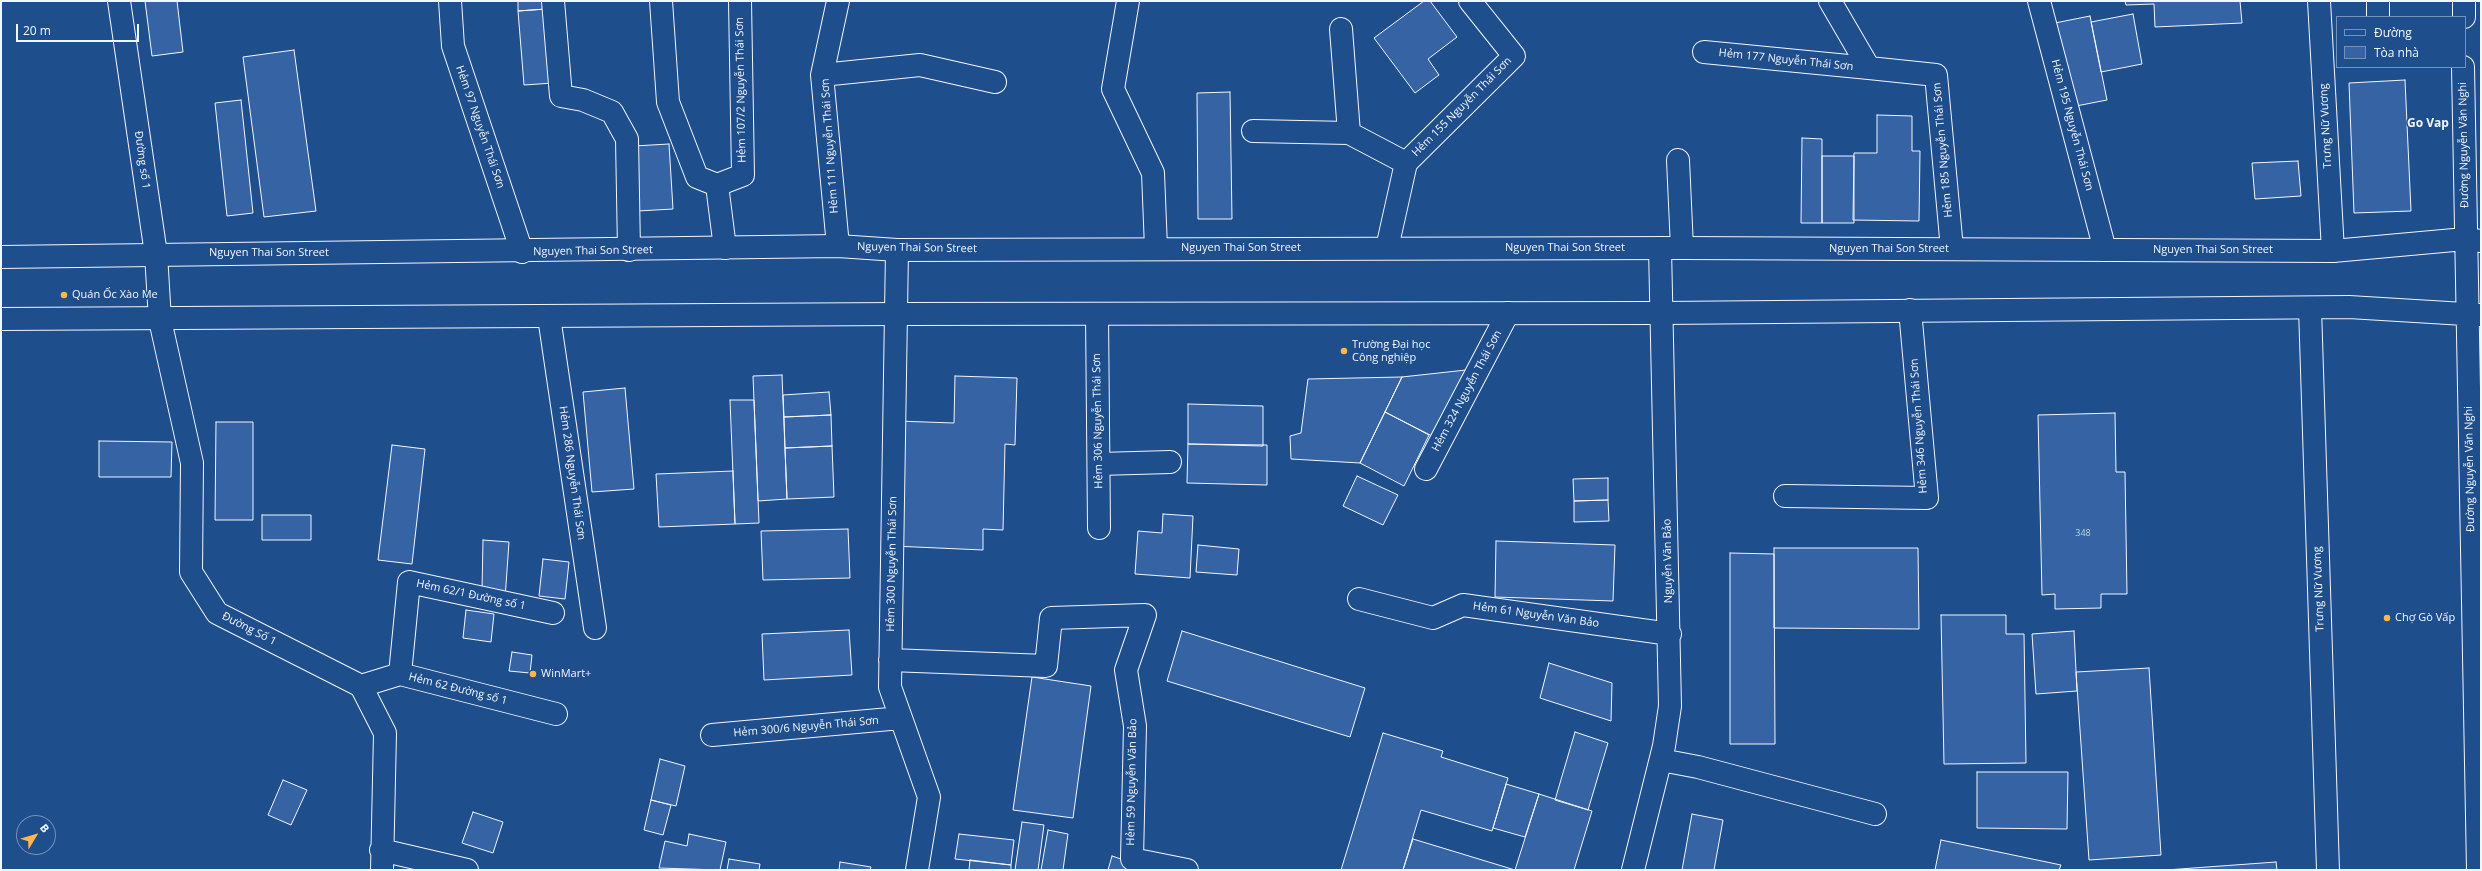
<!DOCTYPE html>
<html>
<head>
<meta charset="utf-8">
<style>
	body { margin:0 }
	#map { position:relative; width:2482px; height:871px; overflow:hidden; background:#1f4e8c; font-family:"Open Sans",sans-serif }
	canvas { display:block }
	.frame { position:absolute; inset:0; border:2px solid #f2f6ff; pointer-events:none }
	.legend { position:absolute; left:2336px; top:16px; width:130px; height:52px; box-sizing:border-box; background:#1f4e8c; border:1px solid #7391ba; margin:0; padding:5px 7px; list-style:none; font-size:12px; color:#f2f6ff }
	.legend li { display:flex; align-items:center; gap:8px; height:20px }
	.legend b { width:20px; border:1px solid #7391ba }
	.north { position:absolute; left:16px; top:815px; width:40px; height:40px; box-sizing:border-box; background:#1f4e8c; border:1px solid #7391ba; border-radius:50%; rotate:52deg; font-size:11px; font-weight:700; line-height:16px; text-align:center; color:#f2f6ff }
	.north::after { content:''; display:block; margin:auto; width:14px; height:18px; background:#ffb74d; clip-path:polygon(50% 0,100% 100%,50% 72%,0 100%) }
	.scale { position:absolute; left:16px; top:24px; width:123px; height:18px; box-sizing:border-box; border:2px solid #f2f6ff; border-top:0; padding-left:5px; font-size:12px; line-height:14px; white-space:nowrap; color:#f2f6ff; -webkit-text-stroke:3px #1f4e8c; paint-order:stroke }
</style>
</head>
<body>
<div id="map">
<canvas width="2482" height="871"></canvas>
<div class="frame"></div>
<ul class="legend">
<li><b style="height:5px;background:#1f4e8c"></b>Đường</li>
<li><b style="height:11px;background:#3563a3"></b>Tòa nhà</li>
</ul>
<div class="north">B</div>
<div class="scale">20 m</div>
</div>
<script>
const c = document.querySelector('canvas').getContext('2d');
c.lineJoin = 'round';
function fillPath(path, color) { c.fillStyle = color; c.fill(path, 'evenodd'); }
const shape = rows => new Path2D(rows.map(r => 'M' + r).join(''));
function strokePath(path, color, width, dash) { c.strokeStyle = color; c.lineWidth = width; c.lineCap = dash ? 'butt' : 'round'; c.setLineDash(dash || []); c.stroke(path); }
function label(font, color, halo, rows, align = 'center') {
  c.font = font + ' "Open Sans",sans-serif'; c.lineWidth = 3; c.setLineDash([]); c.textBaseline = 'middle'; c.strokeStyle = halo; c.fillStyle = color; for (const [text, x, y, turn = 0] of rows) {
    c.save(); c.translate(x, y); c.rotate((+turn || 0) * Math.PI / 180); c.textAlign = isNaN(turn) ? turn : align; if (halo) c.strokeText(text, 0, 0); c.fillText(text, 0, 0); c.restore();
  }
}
const building = shape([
	[145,1,177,1,183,52,152,56,145,1],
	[518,1,546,1,546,9,518,11,518,1],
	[1424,1,1430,1,1457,37,1428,59,1439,75,1415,93,1374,38,1424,1],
	[2125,1,2240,1,2242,23,2155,27,2154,4,2126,5,2125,1],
	[546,9,553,83,524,85,518,11,546,9],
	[2133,14,2142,64,2101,72,2091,22,2133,14],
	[2090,16,2107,100,2071,107,2055,23,2090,16],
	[294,50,316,211,264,217,243,57,294,50],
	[2405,80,2411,211,2354,213,2349,83,2405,80],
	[1230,92,1232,219,1198,219,1197,93,1230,92],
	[241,100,253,213,227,216,215,103,241,100],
	[1877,115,1912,116,1912,151,1920,151,1919,221,1853,220,1854,153,1877,153,1877,115],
	[1802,138,1822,139,1822,223,1801,223,1802,138],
	[669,144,673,209,638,211,634,146,669,144],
	[1822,156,1854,156,1854,223,1822,223,1822,156],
	[2298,161,2301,196,2255,199,2252,163,2298,161],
	[1466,370,1434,437,1385,412,1402,377,1466,370],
	[782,375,787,499,758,501,753,376,782,375],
	[955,376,1017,378,1015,445,1005,444,1003,530,983,529,983,550,893,546,897,421,954,423,955,376],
	[1402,377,1360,463,1291,459,1290,436,1301,433,1308,379,1402,377],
	[625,388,634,489,592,492,583,392,625,388],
	[829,392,831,415,784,417,783,395,829,392],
	[730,400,754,400,759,523,735,524,730,400],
	[1188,404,1263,406,1263,446,1188,444,1188,404],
	[1385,412,1429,435,1404,486,1360,463,1385,412],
	[2115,413,2116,472,2125,472,2127,594,2101,594,2101,608,2055,609,2055,594,2042,595,2038,415,2115,413],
	[831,415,832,446,785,448,784,417,831,415],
	[216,422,253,422,253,520,215,520,216,422],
	[99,441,172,442,171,477,99,477,99,441],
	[1188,444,1267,445,1267,485,1187,483,1188,444],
	[392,445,425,449,412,564,378,560,392,445],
	[832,446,834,497,787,499,785,448,832,446],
	[733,471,735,524,659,527,656,474,733,471],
	[1357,476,1398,495,1383,525,1343,506,1357,476],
	[1608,478,1608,500,1574,501,1573,479,1608,478],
	[1608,500,1609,521,1574,522,1574,501,1608,500],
	[1163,514,1193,516,1190,578,1135,574,1138,531,1162,533,1163,514],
	[262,515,311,515,311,540,262,540,262,515],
	[848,529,850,578,763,580,761,531,848,529],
	[483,540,509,542,505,599,482,590,483,540],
	[1496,541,1615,545,1613,601,1495,597,1496,541],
	[1198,545,1239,549,1237,575,1196,572,1198,545],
	[1774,548,1918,548,1919,629,1774,628,1774,548],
	[1730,553,1774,554,1775,744,1730,744,1730,553],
	[543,559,569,562,565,599,539,596,543,559],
	[466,610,494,614,491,642,463,638,466,610],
	[1941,615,2006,615,2006,634,2024,634,2026,763,1944,764,1941,615],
	[849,630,852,675,764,680,762,634,849,630],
	[1182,631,1365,688,1350,737,1167,681,1182,631],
	[2074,631,2077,691,2036,694,2032,634,2074,631],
	[512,652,532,655,530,673,509,671,512,652],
	[1549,663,1612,683,1611,721,1540,698,1549,663],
	[2149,668,2161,855,2089,860,2076,672,2149,668],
	[1032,677,1091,686,1073,818,1013,810,1032,677],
	[1575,732,1608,743,1588,810,1555,800,1575,732],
	[1383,733,1443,751,1441,757,1508,778,1492,831,1421,810,1403,870,1341,870,1383,733],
	[660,759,685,766,676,806,651,800,660,759],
	[1977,772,2068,772,2067,829,1977,828,1977,772],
	[283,780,307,790,291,825,268,815,283,780],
	[1506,784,1539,794,1525,837,1493,828,1506,784],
	[1539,794,1592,811,1574,870,1515,870,1539,794],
	[651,800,671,805,663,835,644,830,651,800],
	[473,812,503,822,493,853,462,843,473,812],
	[1692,814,1723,820,1714,870,1682,870,1692,814],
	[1022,822,1044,825,1038,870,1015,870,1022,822],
	[1048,830,1068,834,1063,870,1041,870,1048,830],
	[689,834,726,842,720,870,659,868,665,841,687,846,689,834],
	[959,834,1014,840,1011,865,955,859,959,834],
	[1413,839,1515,870,1403,870,1413,839],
	[1941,840,2061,865,2059,870,1935,870,1941,840],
	[1112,856,1154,870,1108,870,1112,856],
	[729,859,760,864,759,870,727,870,729,859],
	[970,860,1011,865,1011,870,969,870,970,860],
	[840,862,871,867,870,870,839,870,840,862],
	[2276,862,2277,870,2166,870,2276,862]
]);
const minor = shape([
	[119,1,156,254,160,320,192,463,191,572,217,613,361,686,385,733,382,870],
	[450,1,453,46,522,252],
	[553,1,561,96,583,100,612,112,627,139,629,250],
	[661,1,668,102,697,177,717,185,725,248],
	[1128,1,1113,89,1153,173,1156,248],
	[1830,1,1869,68,1936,75,1952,249],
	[2039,1,2105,250],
	[2319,1,2333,251],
	[2378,1,2378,17],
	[1341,29,1349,133],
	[1704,52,1869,68],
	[822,75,838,1],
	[1253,131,1349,133,1406,163],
	[1678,160,1682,248],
	[717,185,743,175,740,1],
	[838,246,822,75,920,65,995,82],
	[1387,248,1406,163,1514,56,1470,1],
	[897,250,890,687,929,797,917,870],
	[2310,308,2328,870],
	[1097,314,1099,528],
	[549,317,595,628],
	[1099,464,1170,462],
	[1426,469,1508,313],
	[1785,496,1927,498,1910,310],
	[1359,599,1433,618,1463,605,1670,634],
	[890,660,1046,666,1051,618,1145,615,1126,670,1135,726,1132,859,1187,870],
	[400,674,409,582,553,613],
	[361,686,400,674,556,714],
	[712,735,901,718],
	[1661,760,1698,767,1875,814],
	[381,850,467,870],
	[1633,870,1664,746,1670,706,1660,248]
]);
const major = shape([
	[2464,17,2464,1],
	[2463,67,2478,870],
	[1,257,838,246,897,250,1682,248,2333,251,2465,239,2481,241],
	[1,319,897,314,1662,313,2349,307,2481,315]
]);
const markers = [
	[64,295,4,"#ffb74d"],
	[1344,351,4,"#ffb74d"],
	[2387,618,4,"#ffb74d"],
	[533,674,4,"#ffb74d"]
];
const numberNames = [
	["348",2083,533]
];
const streetNames = [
	["Hẻm 177 Nguyễn Thái Sơn",1786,60,6],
	["Hẻm 107/2 Nguyễn Thái Sơn",741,90,-91],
	["Hẻm 155 Nguyễn Thái Sơn",1462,107,-45],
	["Hẻm 195 Nguyễn Thái Sơn",2072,125,75],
	["Trưng Nữ Vương",2326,126,-93],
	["Hẻm 97 Nguyễn Thái Sơn",480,127,71],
	["Đường Nguyễn Văn Nghi",2464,145,-91],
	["Hẻm 111 Nguyễn Thái Sơn",830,146,-94],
	["Hẻm 185 Nguyễn Thái Sơn",1943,150,-95],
	["Đường số 1",142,160,82],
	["Nguyen Thai Son Street",917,248,1],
	["Nguyen Thai Son Street",1241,248],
	["Nguyen Thai Son Street",1565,248],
	["Nguyen Thai Son Street",1889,249],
	["Nguyen Thai Son Street",2213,250],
	["Nguyen Thai Son Street",593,251,-1],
	["Nguyen Thai Son Street",269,253],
	["Hẻm 324 Nguyễn Thái Sơn",1467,391,-62],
	["Hẻm 306 Nguyễn Thái Sơn",1098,421,-91],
	["Hẻm 346 Nguyễn Thái Sơn",1919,426,-94],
	["Đường Nguyễn Văn Nghi",2470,469,-91],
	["Hẻm 286 Nguyễn Thái Sơn",572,473,82],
	["Nguyễn Văn Bảo",1668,561,-91],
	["Hẻm 300 Nguyễn Thái Sơn",892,564,-89],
	["Trưng Nữ Vương",2319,589,-92],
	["Hẻm 62/1 Đường số 1",471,595,12],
	["Hẻm 61 Nguyễn Văn Bảo",1536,615,8],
	["Đường Số 1",249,629,27],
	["Hẻm 62 Đường số 1",458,689,14],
	["Hẻm 300/6 Nguyễn Thái Sơn",806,727,-5],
	["Hẻm 59 Nguyễn Văn Bảo",1132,782,-89]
];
const poiNames = [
	["Quán Ốc Xào Me",72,295],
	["Trường Đại học",1352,345],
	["Công nghiệp",1352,358],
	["Chợ Gò Vấp",2395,618],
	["WinMart+",541,674]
];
const neighbourhoodNames = [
	["Go Vap",2428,124]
];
fillPath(building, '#3563a3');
strokePath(building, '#f2f6ff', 1);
strokePath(minor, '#f2f6ff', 24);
strokePath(major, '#f2f6ff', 24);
strokePath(minor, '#1f4e8c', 22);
strokePath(major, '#1f4e8c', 22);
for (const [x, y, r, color] of markers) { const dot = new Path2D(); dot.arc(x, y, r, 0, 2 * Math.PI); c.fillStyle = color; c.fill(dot); strokePath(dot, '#1f4e8c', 1.5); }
label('9px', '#c3d1e8', null, numberNames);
label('11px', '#f2f6ff', '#1f4e8c', streetNames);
label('11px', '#f2f6ff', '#1f4e8c', poiNames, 'left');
label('bold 12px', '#f2f6ff', '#1f4e8c', neighbourhoodNames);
</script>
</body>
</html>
